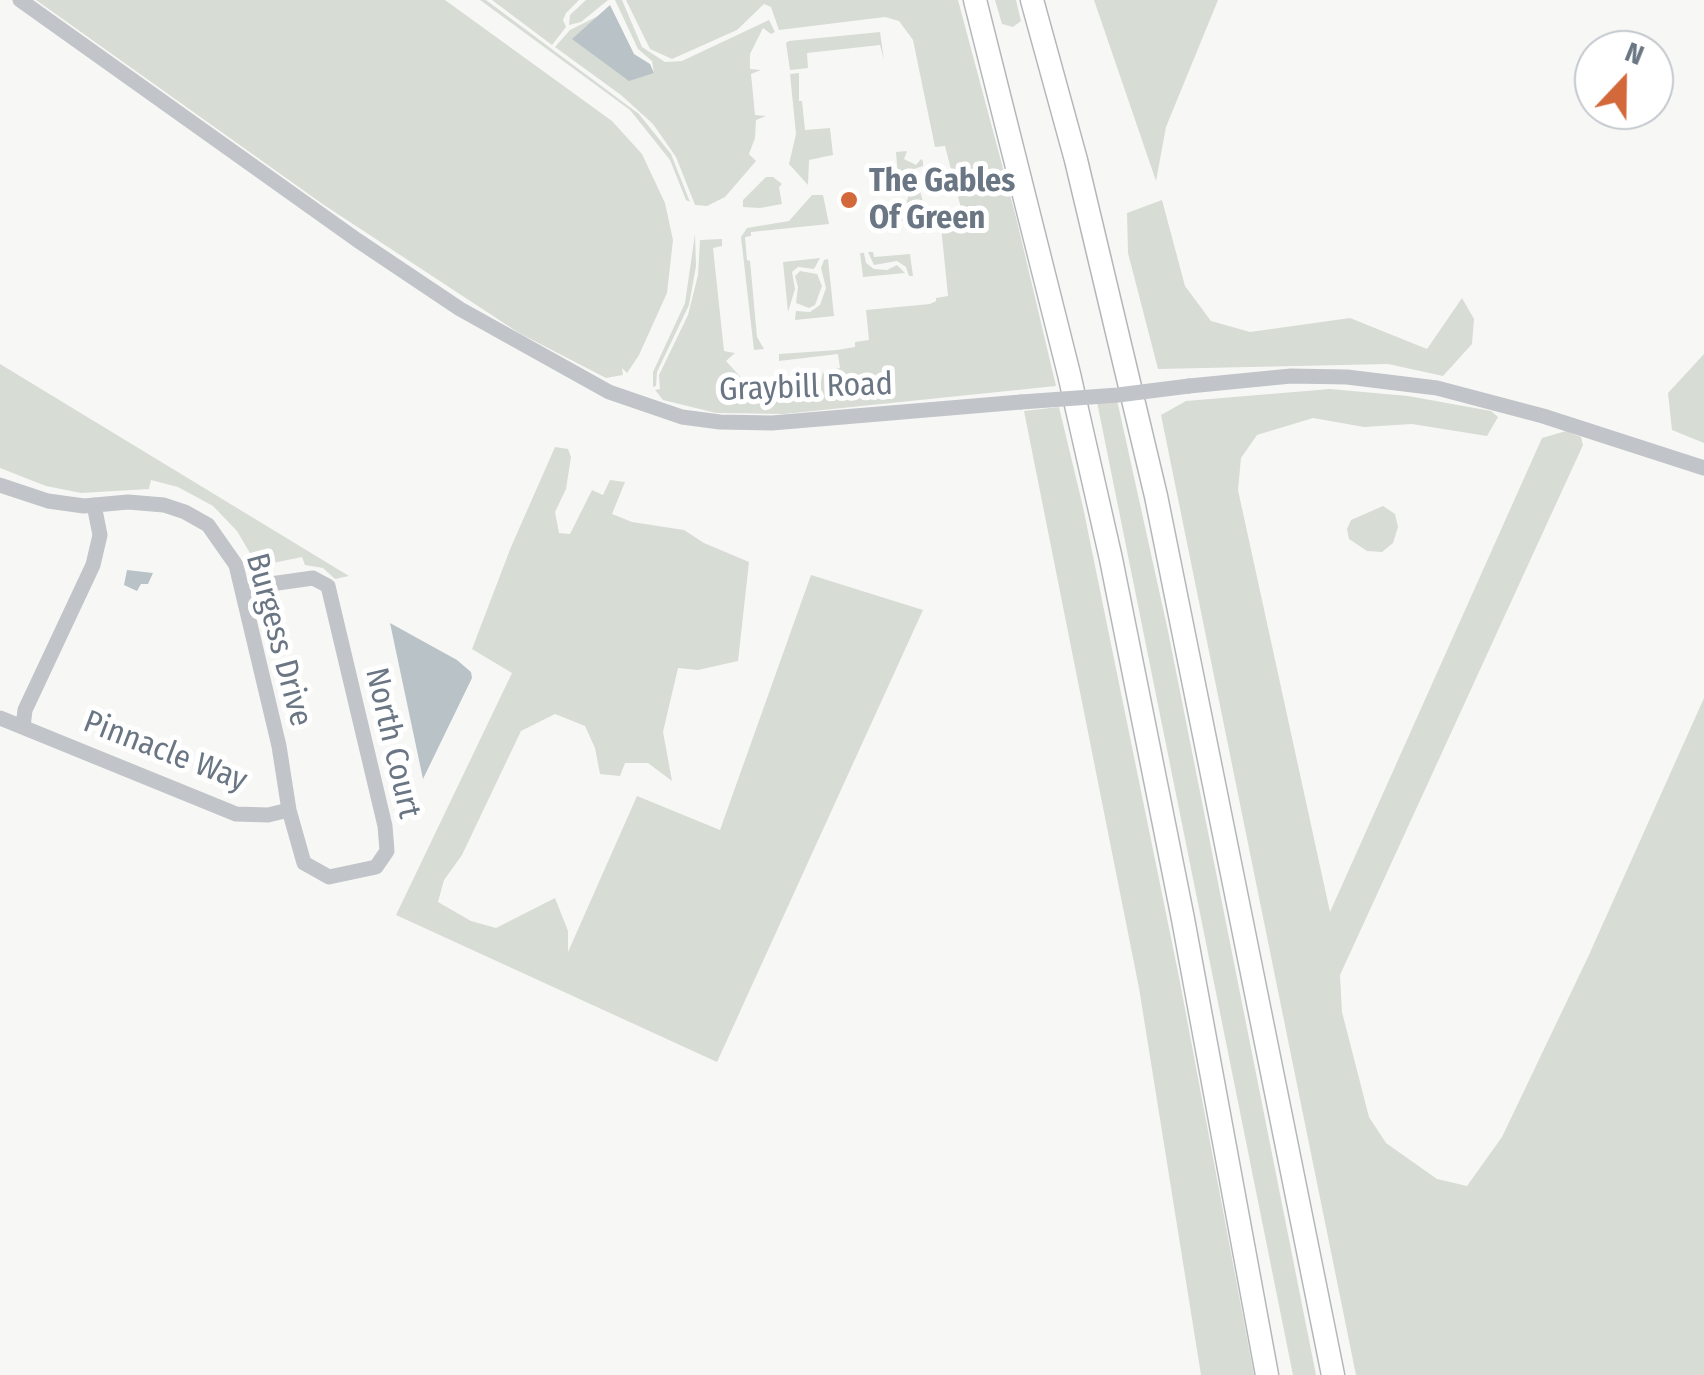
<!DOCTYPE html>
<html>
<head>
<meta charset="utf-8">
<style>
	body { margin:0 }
	#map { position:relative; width:1704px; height:1375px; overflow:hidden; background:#f7f8f5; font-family:"Fira Sans Condensed",sans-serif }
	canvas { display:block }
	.north { position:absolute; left:1574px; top:30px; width:100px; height:100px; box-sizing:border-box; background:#fff; border:2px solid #c3c8cd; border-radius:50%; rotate:22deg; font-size:28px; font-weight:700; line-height:40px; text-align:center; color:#6a7683 }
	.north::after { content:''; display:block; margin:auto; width:35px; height:45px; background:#d3693a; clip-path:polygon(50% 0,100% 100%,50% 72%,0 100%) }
</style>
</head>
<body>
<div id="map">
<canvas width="1704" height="1375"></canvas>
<div class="north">N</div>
</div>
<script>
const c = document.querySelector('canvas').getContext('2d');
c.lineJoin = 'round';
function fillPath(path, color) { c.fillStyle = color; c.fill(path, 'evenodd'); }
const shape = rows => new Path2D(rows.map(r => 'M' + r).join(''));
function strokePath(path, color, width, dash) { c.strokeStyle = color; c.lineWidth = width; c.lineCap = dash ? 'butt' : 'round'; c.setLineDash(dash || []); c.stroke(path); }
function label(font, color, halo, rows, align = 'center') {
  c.font = font + ' "Fira Sans Condensed",sans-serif'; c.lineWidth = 10; c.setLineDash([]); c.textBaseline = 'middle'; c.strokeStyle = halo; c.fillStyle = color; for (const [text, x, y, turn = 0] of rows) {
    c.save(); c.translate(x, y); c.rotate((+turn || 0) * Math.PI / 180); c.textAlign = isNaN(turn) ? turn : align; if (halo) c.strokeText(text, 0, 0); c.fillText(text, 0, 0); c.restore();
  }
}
const green = shape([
	[36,0,445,0,612,121,642,154,665,203,673,240,667,293,639,355,627,373,622,368,623,375,606,378,519,333,324,205],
	[480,0,486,0,639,114,671,154,690,202,686,200,670,160,630,110],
	[492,0,579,0,566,13,563,20,566,27,552,45],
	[586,0,608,0,581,22,569,25,570,15],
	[615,0,622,0,642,47,665,62,682,61,769,20,775,32,771,34,763,28,750,54,750,69,761,70,751,74,755,115,766,116,756,120,755,138,749,154,756,161,725,197,707,206,695,205,676,157,653,124,621,95,555,47,570,30,598,16,573,39,654,73,652,61,638,49],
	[626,0,958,0,1016,217,1056,386,784,414,716,413,663,400,655,390,660,389,659,375,688,315,698,275,700,240,722,239,722,246,713,248,724,351,735,353,726,361,746,383,767,387,821,381,823,371,825,380,832,380,832,370,840,368,838,354,779,361,779,354,837,350,855,347,855,342,869,340,866,310,930,304,936,301,936,298,948,296,941,226,937,226,936,221,926,219,937,215,940,222,962,212,945,146,935,147,913,40,899,21,885,17,779,30,771,7,764,4,737,30,672,59,650,49],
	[995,0,1016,0,1021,21,1013,27,1002,24],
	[1094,0,1218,0,1166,127,1156,181],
	[880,32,884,60,880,45,807,53,808,68,790,70,786,43,789,41],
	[799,73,799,101,802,101,805,130,830,128,833,155,809,160,808,185,789,164,796,134,790,74],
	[907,151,904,159,916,165,921,159,923,161,923,166,914,169,926,213,921,219,874,224,872,209,892,212,905,205,908,198,908,188,898,176,896,152],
	[766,177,773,177,782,184,779,187,782,204,760,208,743,207,743,200],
	[812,195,823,195,829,224,751,232,751,236,745,237,747,260,750,261,757,337,764,349,754,350,741,237,747,228,789,221],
	[1162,200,1185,286,1211,321,1250,332,1350,318,1427,349,1462,298,1474,319,1472,344,1443,376,1388,364,1158,369,1128,253,1127,213],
	[695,234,696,266,689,305,657,372,656,386,653,387,653,372,685,303],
	[868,252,873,252,874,257,910,254,913,276,909,276,906,267,897,261,874,265],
	[860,253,864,253,866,263,874,269,887,270,897,265,905,273,863,277],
	[820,258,814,269,798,267,792,272,795,289,788,312,783,262],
	[828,259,834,316,795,320,796,311,810,312,820,305,826,288,821,268,824,260],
	[800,271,817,274,822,286,815,305,809,308,796,303,798,287,795,276],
	[1704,354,1704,443,1672,430,1668,393],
	[0,364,349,576,335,579,323,568,305,565,302,557,273,563,270,555,256,559,258,577,253,576,244,565,254,560,237,531,213,506,178,487,151,480,149,489,81,493,46,486,0,468],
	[1330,389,1408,396,1491,411,1498,417,1487,436,1412,424,1364,427,1313,418,1257,435,1241,458,1238,490,1330,912,1542,438,1566,431,1581,437,1583,445,1340,975,1342,1012,1369,1117,1386,1143,1437,1179,1467,1186,1502,1137,1588,957,1704,698,1704,1375,1356,1375,1161,415,1186,401],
	[1117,400,1168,631,1316,1375,1293,1375,1097,402],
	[1059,407,1083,507,1179,977,1254,1375,1201,1375,1139,988,1024,411],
	[555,447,568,449,571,457,566,489,555,512,559,533,570,534,592,490,603,495,610,480,625,482,612,514,632,522,684,530,704,543,749,562,738,661,698,670,678,668,663,732,672,781,648,763,625,763,620,776,600,774,595,748,585,726,555,714,521,731,462,855,444,880,438,902,471,921,496,928,555,898,568,931,568,952,637,796,720,830,811,575,923,610,717,1062,396,915,512,673,472,649,511,547],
	[1383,506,1395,514,1398,527,1393,543,1382,552,1367,551,1349,539,1347,529,1351,520]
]);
const water = shape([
	[610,5,634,54,650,64,654,73,629,81,572,39],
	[127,570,153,573,148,584,141,584,137,591,124,585],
	[390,623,457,660,471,672,472,678,423,779]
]);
const minor = shape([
	[20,0,357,240,460,309,609,392,682,417,720,422,772,423,1021,402],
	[1189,386,1291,376,1347,377,1437,388,1543,416,1704,468],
	[0,485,48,501,84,506,128,502,164,505,185,512,208,525,236,565,279,746,289,810,304,863,329,877,376,867,387,851,385,826,328,586,313,578,242,588],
	[0,718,236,814,268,815,289,810],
	[23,727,25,710,93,565,100,535,94,505]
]);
const highway = shape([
	[975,0,1069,374,1111,559,1183,919,1267,1375],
	[1032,0,1076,160,1156,496,1333,1375]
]);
const minorBridge = shape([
	[1021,402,1118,395,1189,386]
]);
const markers = [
	[849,200,10,"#d3693a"]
];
const poiNames = [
	["The Gables",869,182],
	["Of Green",869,219]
];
const streetNames = [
	["Graybill Road",806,388,-2],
	["Burgess Drive",278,640,75],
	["North Court",392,743,77],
	["Pinnacle Way",165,752,21]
];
fillPath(green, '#d7dcd5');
fillPath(water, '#b9c2c7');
strokePath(highway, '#b4b7ba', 25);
strokePath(minor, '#c1c4c8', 15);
strokePath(highway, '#fff', 22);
strokePath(minorBridge, '#c1c4c8', 15);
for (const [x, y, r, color] of markers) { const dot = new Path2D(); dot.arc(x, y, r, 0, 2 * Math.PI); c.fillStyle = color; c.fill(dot); strokePath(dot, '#fff', 4); }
label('bold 32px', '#6a7683', '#fff', poiNames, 'left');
label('32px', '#6a7683', '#fff', streetNames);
</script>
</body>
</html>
